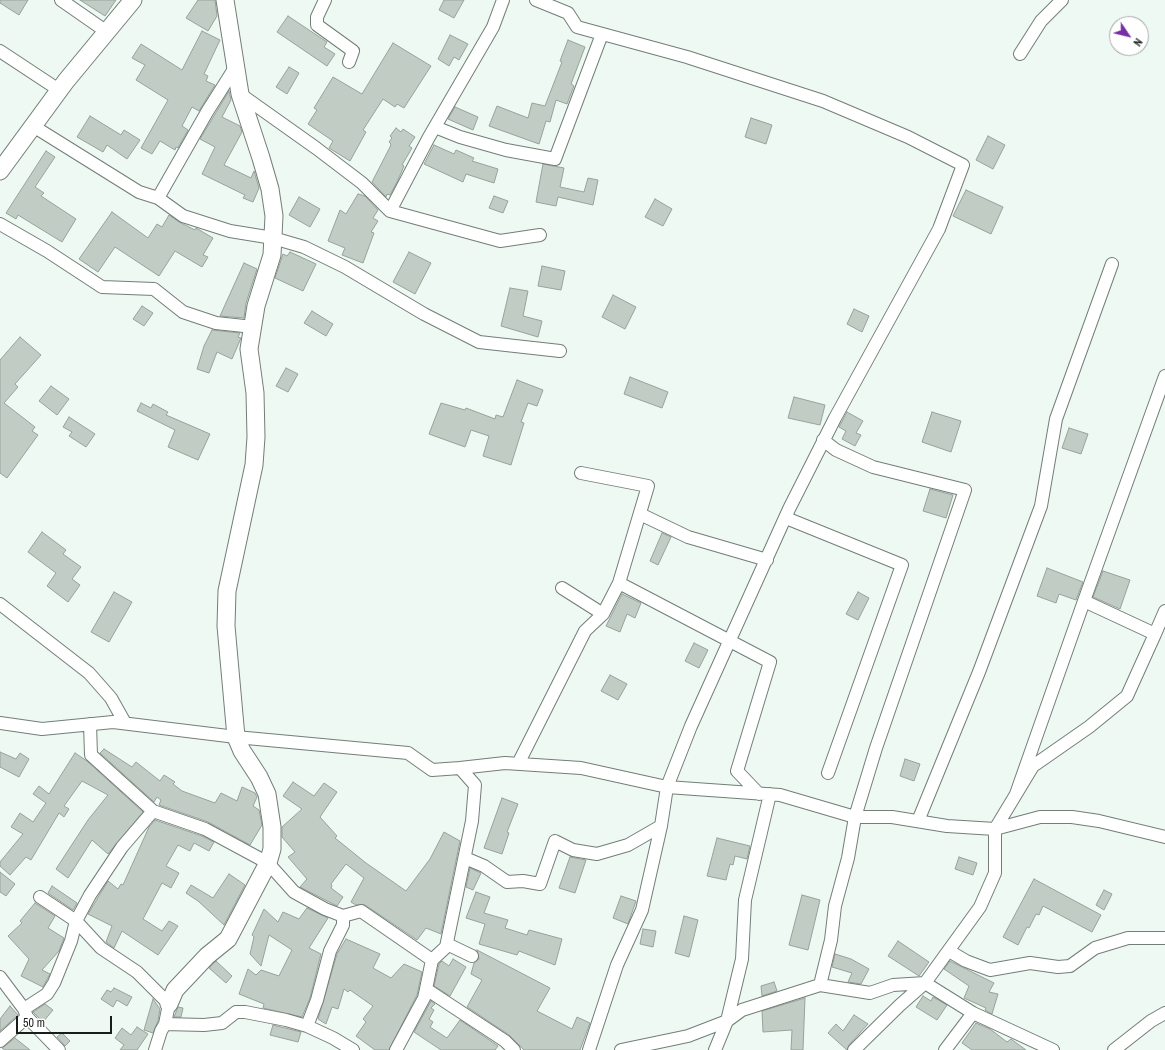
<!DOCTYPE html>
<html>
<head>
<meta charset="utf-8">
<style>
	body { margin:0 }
	#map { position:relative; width:1165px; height:1050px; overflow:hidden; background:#edf9f2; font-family:"Archivo Narrow",sans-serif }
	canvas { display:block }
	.north { position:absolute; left:1109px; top:16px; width:40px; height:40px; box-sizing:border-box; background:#fff; border:1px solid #a3a5a3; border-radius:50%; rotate:125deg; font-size:11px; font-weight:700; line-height:16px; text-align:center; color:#181d1a }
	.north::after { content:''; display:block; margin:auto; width:14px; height:18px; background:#7630a3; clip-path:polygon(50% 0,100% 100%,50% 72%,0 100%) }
	.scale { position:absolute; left:16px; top:1016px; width:96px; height:18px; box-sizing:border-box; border:2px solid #181d1a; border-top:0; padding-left:5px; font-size:12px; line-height:14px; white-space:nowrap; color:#181d1a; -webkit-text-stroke:3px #fff; paint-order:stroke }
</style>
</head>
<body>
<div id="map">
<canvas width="1165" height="1050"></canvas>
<div class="north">N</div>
<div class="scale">50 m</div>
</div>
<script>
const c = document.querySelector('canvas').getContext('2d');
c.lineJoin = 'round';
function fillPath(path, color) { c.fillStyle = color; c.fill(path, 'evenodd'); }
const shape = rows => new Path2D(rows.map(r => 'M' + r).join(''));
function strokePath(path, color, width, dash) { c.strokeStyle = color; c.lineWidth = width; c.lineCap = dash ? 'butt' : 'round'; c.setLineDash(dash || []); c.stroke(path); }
const building = shape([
	[0,0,28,0,19,15,0,3,0,0],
	[80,0,116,0,105,16,80,0],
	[198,0,215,0,217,16,208,31,186,18,198,0],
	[444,0,464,0,454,18,439,10,444,0],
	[288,16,327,42,324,47,335,54,327,66,277,32,288,16],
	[202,31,220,40,204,74,208,76,206,81,215,85,199,111,192,107,182,126,188,130,178,148,176,147,175,150,160,141,152,154,141,148,168,100,136,80,145,65,132,58,141,44,182,70,202,31],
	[450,35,468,44,459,60,454,57,449,66,438,59,450,35],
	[568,40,585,47,571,84,574,86,567,104,556,100,550,122,546,121,539,144,489,126,497,106,528,118,532,103,545,106,562,62,560,61,568,40],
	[393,43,431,66,404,108,397,104,395,107,383,99,363,130,366,132,350,161,329,148,333,141,308,124,317,110,314,108,333,77,362,94,393,43],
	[289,67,299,73,287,94,276,87,289,67],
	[229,91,231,100,222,117,240,126,242,132,224,165,251,178,254,171,259,188,253,202,243,198,245,195,202,174,215,147,200,139,229,91],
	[455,107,478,117,473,130,448,119,455,107],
	[90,116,121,135,124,130,140,140,127,159,107,145,103,152,77,137,90,116],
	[751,118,772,125,766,144,745,137,751,118],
	[396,128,401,132,403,129,415,137,409,146,412,148,402,165,404,166,397,182,390,195,387,194,386,197,372,182,390,147,391,144,389,142,392,138,390,136,396,128],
	[988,136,1005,145,993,169,976,160,988,136],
	[434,145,454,154,456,150,474,158,472,161,498,169,494,183,466,174,463,182,424,164,434,145],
	[46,151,55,157,35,187,44,193,41,196,76,219,62,242,18,215,16,219,6,213,46,151],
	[543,164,564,168,560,187,584,192,588,178,598,180,593,205,558,197,556,206,536,202,543,164],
	[966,190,1003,207,991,234,953,216,966,190],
	[358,194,365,196,378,210,373,218,378,221,371,232,374,233,363,263,342,255,345,248,328,241,340,210,346,214,358,194],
	[494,196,508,201,503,213,489,208,494,196],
	[299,197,320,209,310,227,289,215,299,197],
	[655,199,672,209,663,226,645,217,655,199],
	[112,212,148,238,157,224,162,227,169,215,179,222,195,230,196,228,213,238,203,255,208,257,202,267,175,251,159,276,115,247,98,272,79,259,112,212],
	[290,252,316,264,303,291,275,278,283,254,287,256,290,252],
	[409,252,431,263,415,294,393,282,409,252],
	[244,263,257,269,246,303,244,318,220,316,244,263],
	[542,266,565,271,561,290,538,286,542,266],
	[510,288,528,291,523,316,542,321,538,337,501,326,510,288],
	[613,295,636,307,625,329,602,317,613,295],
	[142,306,153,313,144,326,133,319,142,306],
	[854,309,869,316,862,332,847,324,854,309],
	[312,311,333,324,326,336,304,323,312,311],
	[212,330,240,333,238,337,241,338,232,359,217,352,209,373,197,369,204,346,212,330],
	[20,337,41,355,15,384,18,387,4,403,35,427,32,431,38,435,7,478,0,473,0,360,20,337],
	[286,368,298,374,288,392,276,386,286,368],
	[630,377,668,392,662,408,624,394,630,377],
	[517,380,543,390,537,406,528,403,521,422,524,423,511,465,483,456,489,436,471,430,465,447,429,434,441,403,465,410,466,408,495,419,496,415,503,417,517,380],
	[51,386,69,399,57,415,39,401,51,386],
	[794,397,825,405,820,425,788,418,794,397],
	[141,403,151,408,153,404,168,412,166,415,210,434,198,460,168,447,175,430,137,411,141,403],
	[847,412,863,421,856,433,861,435,855,446,842,439,846,431,839,427,847,412],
	[932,412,961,421,951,452,922,442,932,412],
	[69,417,95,434,86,447,69,436,72,432,63,427,69,417],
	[1069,428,1088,434,1081,454,1062,448,1069,428],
	[930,489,953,495,946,518,923,511,930,489],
	[42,532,66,550,63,554,81,567,72,579,80,585,68,602,47,586,56,573,28,552,42,532],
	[662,533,671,537,658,565,650,561,662,533],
	[1047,568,1083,582,1076,600,1059,594,1056,603,1037,596,1047,568],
	[1103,571,1130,580,1120,609,1093,597,1103,571],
	[114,592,132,602,109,642,91,632,114,592],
	[858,592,869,598,858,620,846,614,858,592],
	[622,594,641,603,635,618,627,614,620,632,606,626,622,594],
	[694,643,708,650,699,668,685,661,694,643],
	[610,675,627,684,618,700,601,691,610,675],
	[104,749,132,767,136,762,160,781,164,775,175,782,173,784,182,791,215,803,221,793,237,801,242,787,255,793,257,797,253,806,259,810,262,825,250,845,208,822,159,805,161,800,157,797,154,802,100,753,104,749],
	[0,752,16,759,20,753,29,759,19,777,0,767,0,752],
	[75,753,87,761,143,812,108,854,92,840,68,878,56,869,88,820,108,795,82,781,64,806,69,809,64,817,59,813,31,860,26,857,10,875,0,866,0,862,23,834,11,827,20,813,33,822,46,803,33,794,39,786,49,794,75,753],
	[905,759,920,764,914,781,900,776,905,759],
	[293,782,314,796,324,783,337,792,320,817,337,836,335,838,366,863,406,891,430,859,444,832,460,841,441,934,426,928,417,940,365,905,356,905,351,902,364,878,346,864,331,884,332,886,331,888,343,897,337,906,300,887,307,879,288,857,295,852,282,837,282,827,302,809,283,796,293,782],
	[502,798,518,804,507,832,509,833,502,854,484,848,502,798],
	[155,820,202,836,214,842,209,851,194,843,190,851,178,845,166,866,179,873,171,888,162,883,143,919,162,931,169,921,178,926,158,955,122,931,114,948,106,942,112,926,88,914,108,881,118,889,121,884,123,885,149,827,155,820],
	[717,838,750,846,747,859,735,856,733,865,730,864,726,880,707,876,717,838],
	[570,857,586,860,575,893,559,888,570,857],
	[959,857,977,863,973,875,955,869,959,857],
	[470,868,481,873,473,890,466,887,470,868],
	[0,872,15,884,6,896,0,892,0,872],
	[229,874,245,885,224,925,198,901,186,893,191,885,213,898,229,874],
	[1034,879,1101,915,1092,932,1043,906,1039,915,1036,914,1029,928,1027,927,1018,945,1003,937,1034,879],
	[52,886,77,903,73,910,48,893,52,886],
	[1104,890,1112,894,1104,910,1096,905,1104,890],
	[476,892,490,897,484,913,508,920,505,928,527,935,529,930,562,939,555,965,519,951,517,955,479,944,485,924,466,918,476,892],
	[802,895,820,900,808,950,789,945,802,895],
	[621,896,636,901,628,924,613,918,621,896],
	[35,903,55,916,48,928,64,938,59,951,42,970,50,974,43,987,21,976,29,959,8,936,22,923,20,921,35,903],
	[307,908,328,918,309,948,321,954,310,998,302,1017,263,1008,264,1004,239,994,248,969,256,975,261,970,279,976,292,950,269,935,261,966,250,954,254,937,252,935,264,909,278,922,283,912,299,919,307,908],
	[684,916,698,920,689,957,675,953,684,916],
	[643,929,656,931,653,947,640,944,643,929],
	[346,939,380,954,373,968,391,978,404,964,422,972,417,995,389,1050,375,1050,356,1036,366,1022,363,1019,373,1006,350,990,348,992,344,989,338,1009,332,1007,326,1024,318,1019,337,954,346,939],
	[898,941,929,962,919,976,888,956,898,941],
	[477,950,550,988,537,1011,572,1029,577,1017,590,1023,580,1050,524,1050,509,1035,467,1007,482,980,471,974,474,963,479,959,477,950],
	[835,954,851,959,869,969,861,984,848,982,852,973,832,967,835,954],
	[453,959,466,967,450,996,434,986,439,964,442,961,449,966,453,959],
	[216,961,232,976,226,983,209,968,216,961],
	[950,961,994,983,989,992,998,994,992,1014,985,1010,986,1008,964,998,969,986,944,969,950,961],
	[774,982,777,991,762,996,761,986,774,982],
	[114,988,132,997,127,1006,117,1000,113,1007,101,999,107,990,111,992,114,988],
	[923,996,931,1001,933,997,947,1005,937,1020,916,1007,923,996],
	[805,998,803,1050,791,1050,792,1030,763,1032,762,1011,805,998],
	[153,999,160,1009,158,1021,153,1033,144,1030,153,999],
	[431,1001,435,1004,431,1008,434,1010,429,1019,433,1022,430,1027,447,1038,460,1020,498,1046,495,1050,441,1050,414,1032,431,1001],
	[45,1004,53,1010,43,1022,33,1012,45,1004],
	[10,1006,18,1015,0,1031,0,1019,10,1006],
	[178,1007,183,1008,181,1017,174,1017,178,1007],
	[854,1015,868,1024,849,1045,847,1050,828,1033,836,1024,843,1031,854,1015],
	[976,1023,990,1029,1007,1042,1011,1039,1026,1050,972,1050,962,1043,976,1023],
	[273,1025,301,1032,298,1042,270,1035,273,1025],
	[137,1027,148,1034,137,1050,120,1050,124,1045,115,1038,122,1028,131,1035,137,1027],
	[62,1033,70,1041,65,1046,57,1037,62,1033],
	[15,1038,30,1050,5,1050,2,1048,15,1038]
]);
const street = shape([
	[61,0,107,32],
	[325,0,317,17,317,25,353,51,349,62],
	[536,0,568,13,577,27,687,57,823,101,908,137,963,165,939,229,835,418,789,509,691,726,667,787,661,826,642,910,617,965,589,1050],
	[0,51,59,90],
	[1020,54,1041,21,1062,0],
	[240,94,316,148,362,183,390,211,500,241,540,235],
	[33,126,139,192,158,198,207,112,236,66],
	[435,127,460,137,506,150,555,159,602,34],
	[158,198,183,216,230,231,273,238,304,247,345,267,424,314,479,342,560,351],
	[390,211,429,137,493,27,503,0],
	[0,224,47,251,102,287,154,289,183,312,216,323,253,327],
	[581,473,648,486,619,583],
	[640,514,688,537,767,560],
	[786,518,902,565,828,773],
	[562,588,603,614,619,583,770,662,737,771,759,794],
	[1084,601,1165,376],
	[0,604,89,673,111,698,125,723],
	[1155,634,1165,611],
	[0,723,42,729,113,722,236,737,408,753,432,770,460,768,475,785,472,821,446,947,432,960,426,989,505,1041,514,1050],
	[90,724,91,755,153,811,205,829,268,863,294,892,325,909,343,916],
	[518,764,585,631,603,614],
	[460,768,505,763,581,768,667,787,780,795,855,817,892,817,947,826,995,829,1040,817,1072,817,1099,821,1165,837],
	[918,821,979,672,1041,506,1056,419,1112,264],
	[465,858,484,866,507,882,523,881,540,884,555,841,573,850,597,854,628,845,661,826],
	[40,897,76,921,101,948,137,972,169,1004,165,1024,161,1031,155,1050],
	[447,944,472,956],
	[949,951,966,961,990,970,1030,963,1058,967,1070,966,1095,948,1128,938,1165,938],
	[0,977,24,1009,27,1017,59,1050],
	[820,985,831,940,835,906,848,858,855,817,876,748,965,490,873,467,836,450,823,440],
	[24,1009,47,994,54,983,71,941,76,921,90,895,122,847,153,811],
	[165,1024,204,1025,222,1023,236,1012,245,1012,286,1020,307,1026,333,1038,353,1050],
	[307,1026,317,1000,330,951,343,925,343,916,361,911,432,960],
	[0,1041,27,1017],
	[396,1050,424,998,426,989],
	[621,1050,688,1036,727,1021,742,1010,820,985,870,993,893,985,925,983,973,1013,1053,1050],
	[715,1050,727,1021,742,959,745,900,770,794],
	[854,1050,900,1005,925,983,980,907,995,873,995,829,1033,766,1089,727,1127,696,1155,634,1084,601,1016,794],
	[945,1050,973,1013],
	[1114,1050,1151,1021,1165,1013]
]);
const secondary = shape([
	[0,171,66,81,133,0],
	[169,1004,175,990,207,956,228,939,268,863,272,849,272,827,267,794,259,777,242,751,236,737,226,626,227,591,254,465,256,437,255,393,249,349,256,306,272,255,274,216,270,189,261,158,240,94,225,0]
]);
fillPath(building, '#c1ccc5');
strokePath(building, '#97a29b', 1);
strokePath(street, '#737e77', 14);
strokePath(secondary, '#737e77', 19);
strokePath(street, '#fff', 12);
strokePath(secondary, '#fff', 17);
</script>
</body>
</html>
